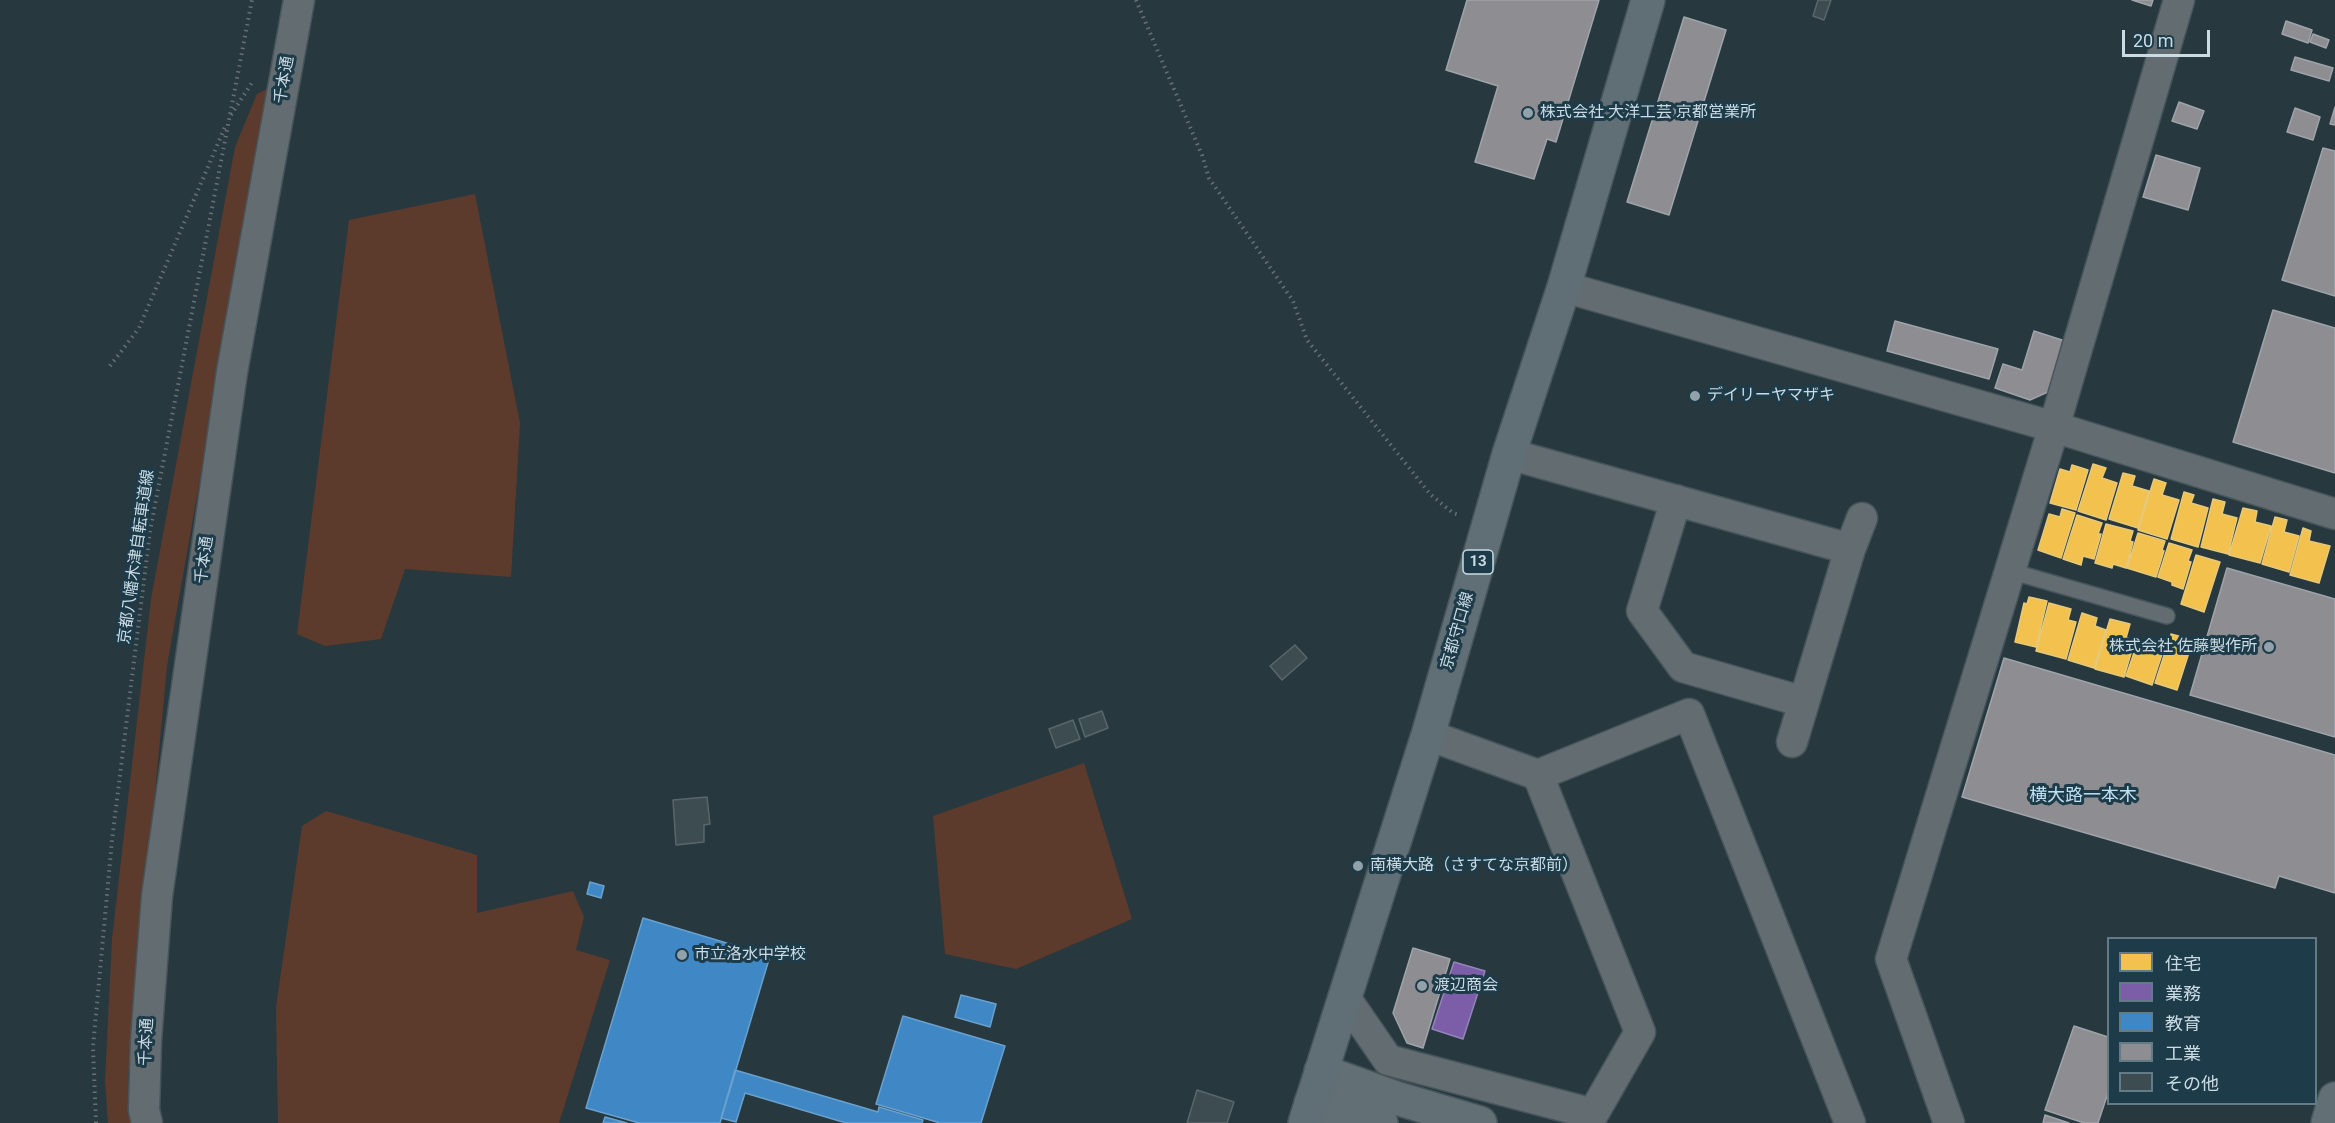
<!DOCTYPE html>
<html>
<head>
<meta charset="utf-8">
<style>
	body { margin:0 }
	#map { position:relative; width:2335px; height:1123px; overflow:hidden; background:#27383f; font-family:Roboto,"Noto Sans JP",sans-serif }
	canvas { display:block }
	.legend { position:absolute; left:2107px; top:937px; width:210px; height:168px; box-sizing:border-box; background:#1d3b49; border:2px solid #627b87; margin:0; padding:8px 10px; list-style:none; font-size:18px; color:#cadbe4 }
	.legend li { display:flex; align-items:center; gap:12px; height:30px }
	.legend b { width:30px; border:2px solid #627b87 }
	.scale { position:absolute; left:2122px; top:30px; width:88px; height:27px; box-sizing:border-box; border:3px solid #cadbe4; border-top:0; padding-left:8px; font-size:18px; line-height:21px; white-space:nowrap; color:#cadbe4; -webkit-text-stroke:4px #1d3b49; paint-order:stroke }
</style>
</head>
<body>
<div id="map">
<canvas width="2335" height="1123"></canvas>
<ul class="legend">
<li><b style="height:16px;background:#f2c14e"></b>住宅</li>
<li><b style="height:16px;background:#7b5ea7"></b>業務</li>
<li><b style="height:16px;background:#3f88c5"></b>教育</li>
<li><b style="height:16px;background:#8d8d92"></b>工業</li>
<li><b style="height:16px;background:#3d4c51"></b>その他</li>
</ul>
<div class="scale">20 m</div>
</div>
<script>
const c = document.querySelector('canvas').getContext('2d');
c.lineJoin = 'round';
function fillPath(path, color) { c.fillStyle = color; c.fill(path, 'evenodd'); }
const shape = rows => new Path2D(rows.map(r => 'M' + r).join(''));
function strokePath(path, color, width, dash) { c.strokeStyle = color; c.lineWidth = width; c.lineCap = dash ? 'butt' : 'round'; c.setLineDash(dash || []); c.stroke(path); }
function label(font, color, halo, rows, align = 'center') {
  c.font = font + ' Roboto,"Noto Sans JP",sans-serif'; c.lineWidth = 6; c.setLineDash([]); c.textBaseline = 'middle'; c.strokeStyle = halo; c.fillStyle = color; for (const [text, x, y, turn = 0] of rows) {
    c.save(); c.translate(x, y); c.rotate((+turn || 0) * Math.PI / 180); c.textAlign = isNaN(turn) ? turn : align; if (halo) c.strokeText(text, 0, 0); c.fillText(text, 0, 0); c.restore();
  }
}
const green = shape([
	[269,88,167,666,128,1078,132,1123,108,1123,105,1081,112,939,151,599,235,147,257,94],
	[475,194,520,423,511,577,405,569,381,639,325,646,297,634,349,220],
	[1084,763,1132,919,1016,969,945,954,933,816],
	[326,811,477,855,477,913,573,891,584,917,576,950,610,960,559,1123,278,1123,276,1007,302,826]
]);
const homes = shape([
	[2093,464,2106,468,2102,478,2117,483,2106,520,2078,511,2093,464],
	[2072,465,2088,470,2076,510,2050,503,2060,469,2070,472,2072,465],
	[2123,473,2135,476,2132,486,2149,491,2138,528,2109,519,2123,473],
	[2154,479,2166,483,2162,495,2179,500,2167,539,2138,530,2154,479],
	[2184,492,2194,495,2191,503,2208,508,2198,547,2171,539,2184,492],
	[2213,499,2225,502,2222,514,2237,518,2228,554,2201,547,2213,499],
	[2243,508,2257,511,2255,522,2271,526,2260,563,2229,555,2243,508],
	[2062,509,2075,513,2061,558,2038,550,2049,514,2060,517,2062,509],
	[2077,515,2102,523,2098,534,2101,534,2094,559,2083,556,2081,565,2063,559,2077,515],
	[2275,517,2287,520,2284,532,2299,536,2289,572,2262,564,2275,517],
	[2106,524,2133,531,2130,541,2133,542,2126,568,2113,564,2112,568,2095,563,2106,524],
	[2303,528,2311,531,2309,541,2330,546,2319,583,2290,575,2303,528],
	[2138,533,2165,541,2162,550,2164,551,2156,577,2127,568,2138,533],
	[2169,543,2192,550,2188,561,2191,562,2183,589,2172,585,2172,582,2158,577,2169,543],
	[2196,555,2220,562,2204,612,2181,604,2196,555],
	[2029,597,2047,601,2036,647,2015,642,2024,603,2027,604,2029,597],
	[2049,603,2071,609,2068,620,2076,622,2066,659,2036,651,2049,603],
	[2082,613,2097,618,2095,626,2106,630,2094,668,2068,660,2082,613],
	[2110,619,2130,624,2126,638,2135,640,2124,677,2095,669,2110,619],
	[2171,634,2193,640,2177,690,2155,683,2171,634],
	[2156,642,2165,645,2152,685,2126,676,2137,644,2154,649,2156,642]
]);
const offices = shape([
	[1454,962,1485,971,1463,1039,1432,1029,1454,962]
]);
const schools = shape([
	[590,882,604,886,601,898,587,894,590,882],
	[643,918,770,956,720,1123,639,1123,586,1108,643,918],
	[961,995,996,1004,990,1027,955,1017,961,995],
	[903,1016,1005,1046,981,1123,940,1123,876,1104,903,1016],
	[735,1070,878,1112,879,1107,923,1120,922,1123,846,1123,745,1093,736,1122,721,1118,735,1070],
	[605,1117,627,1123,603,1123,605,1117]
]);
const industry = shape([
	[1467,0,1599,0,1556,142,1547,139,1534,179,1475,162,1498,86,1446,70,1467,0],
	[2132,0,2153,0,2151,6,2132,0],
	[1684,17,1726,30,1669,215,1627,202,1684,17],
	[2286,21,2312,30,2308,43,2282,34,2286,21],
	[2313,34,2329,40,2326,48,2310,42,2313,34],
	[2295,57,2333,68,2329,81,2291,70,2295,57],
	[2179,102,2204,111,2197,129,2172,121,2179,102],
	[2335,107,2335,125,2330,124,2335,107],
	[2295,108,2320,117,2313,140,2287,132,2295,108],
	[2323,148,2335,151,2335,296,2282,280,2323,148],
	[2156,155,2200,168,2188,210,2143,197,2156,155],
	[2273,310,2335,328,2335,473,2233,442,2273,310],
	[1895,321,1998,349,1989,379,1887,351,1895,321],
	[2034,331,2065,341,2050,391,2030,400,1995,388,2003,364,2022,370,2034,331],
	[2227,568,2335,599,2335,737,2190,695,2227,568],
	[2004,658,2335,755,2335,893,2279,876,2275,888,1962,797,2004,658],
	[1413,948,1450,959,1423,1048,1407,1043,1393,1013,1413,948],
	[2074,1026,2108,1037,2108,1093,2098,1123,2084,1123,2045,1110,2074,1026],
	[2045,1115,2069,1123,2043,1123,2045,1115]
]);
const building = shape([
	[1818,0,1831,0,1824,20,1813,16,1818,0],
	[1295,645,1307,658,1282,680,1270,666,1295,645],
	[1102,711,1108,728,1085,737,1079,719,1102,711],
	[1073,720,1080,739,1056,748,1049,729,1073,720],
	[707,797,710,824,704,825,704,842,676,845,673,800,707,797],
	[1197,1090,1234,1102,1227,1123,1187,1123,1197,1090]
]);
const path = shape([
	[1136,0,1202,155,1209,178,1293,301,1307,340,1430,494,1453,513,1460,515],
	[231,115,253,81],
	[110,366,139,328,225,127],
	[96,1123,93,1047,112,840,150,531,252,0]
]);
const lane = shape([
	[2010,571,2167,616]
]);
const street = shape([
	[1564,287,2054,427,2335,514],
	[1509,454,1850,549],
	[1676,500,1642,611,1683,667,1804,702],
	[1428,735,1538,775,1689,714,1850,1123],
	[1792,742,1850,549,1862,518],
	[1346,999,1388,1060,1593,1114,1640,1032,1538,775],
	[147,1123,144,1110,146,1041,157,896,232,372,299,0],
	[1949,1123,1891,959,2054,427,2179,0]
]);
const secondary = shape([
	[1321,1071,1396,1098,1480,1123],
	[1311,1103,1381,1123],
	[2328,1123,2335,1099]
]);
const primary = shape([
	[1305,1123,1428,735,1509,454,1564,287,1648,0]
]);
const markers = [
	[1528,113,6,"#91a2aa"],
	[1695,396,6,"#91a2aa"],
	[2269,647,6,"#91a2aa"],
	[1358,866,6,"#91a2aa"],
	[682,955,6,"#91a2aa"],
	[1422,986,6,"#91a2aa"]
];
const shields = [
	[1478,562,30]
];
const shieldNames = [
	["13",1478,562]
];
const streetNames = [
	["千本通",285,80,-80],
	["京都八幡木津自転車道線",137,557,-82],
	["千本通",205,560,-82],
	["京都守口線",1458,631,-74],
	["千本通",147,1042,-87]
];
const poiNames = [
	["株式会社 大洋工芸 京都営業所",1540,113],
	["デイリーヤマザキ",1707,396],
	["株式会社 佐藤製作所",2257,647,"right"],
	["南横大路（さすてな京都前）",1370,866],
	["市立洛水中学校",694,955],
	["渡辺商会",1434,986]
];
const neighbourhoodNames = [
	["横大路一本木",2083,796]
];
fillPath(green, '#5d3b2c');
fillPath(homes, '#f2c14e');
strokePath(homes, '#e6c97b', 1.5);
fillPath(offices, '#7b5ea7');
strokePath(offices, '#9384b9', 1.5);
fillPath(schools, '#3f88c5');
strokePath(schools, '#69a1ce', 1.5);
fillPath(industry, '#8d8d92');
strokePath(industry, '#9fa4ab', 1.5);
fillPath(building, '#3d4c51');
strokePath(building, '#59676d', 1.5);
strokePath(lane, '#46555b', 18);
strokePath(street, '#46555b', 33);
strokePath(secondary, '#46555b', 36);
strokePath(primary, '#46555b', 36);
strokePath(path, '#677075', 4, [1.5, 4.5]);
strokePath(lane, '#636d71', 15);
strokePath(street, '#636d71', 30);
strokePath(secondary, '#626f75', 33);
strokePath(primary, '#606e75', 33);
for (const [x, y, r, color] of markers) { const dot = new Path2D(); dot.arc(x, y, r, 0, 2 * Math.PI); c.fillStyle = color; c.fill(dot); strokePath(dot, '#1d3b49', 2); }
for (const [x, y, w] of shields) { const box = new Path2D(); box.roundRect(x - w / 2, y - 12, w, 24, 4.5); c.fillStyle = '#1d3b49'; c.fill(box); strokePath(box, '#cadbe4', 1.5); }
label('bold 15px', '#cadbe4', null, shieldNames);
label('16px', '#cadbe4', '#1d3b49', streetNames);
label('16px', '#cadbe4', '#1d3b49', poiNames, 'left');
label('18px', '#bee0f2', '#1d3b49', neighbourhoodNames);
</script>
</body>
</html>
